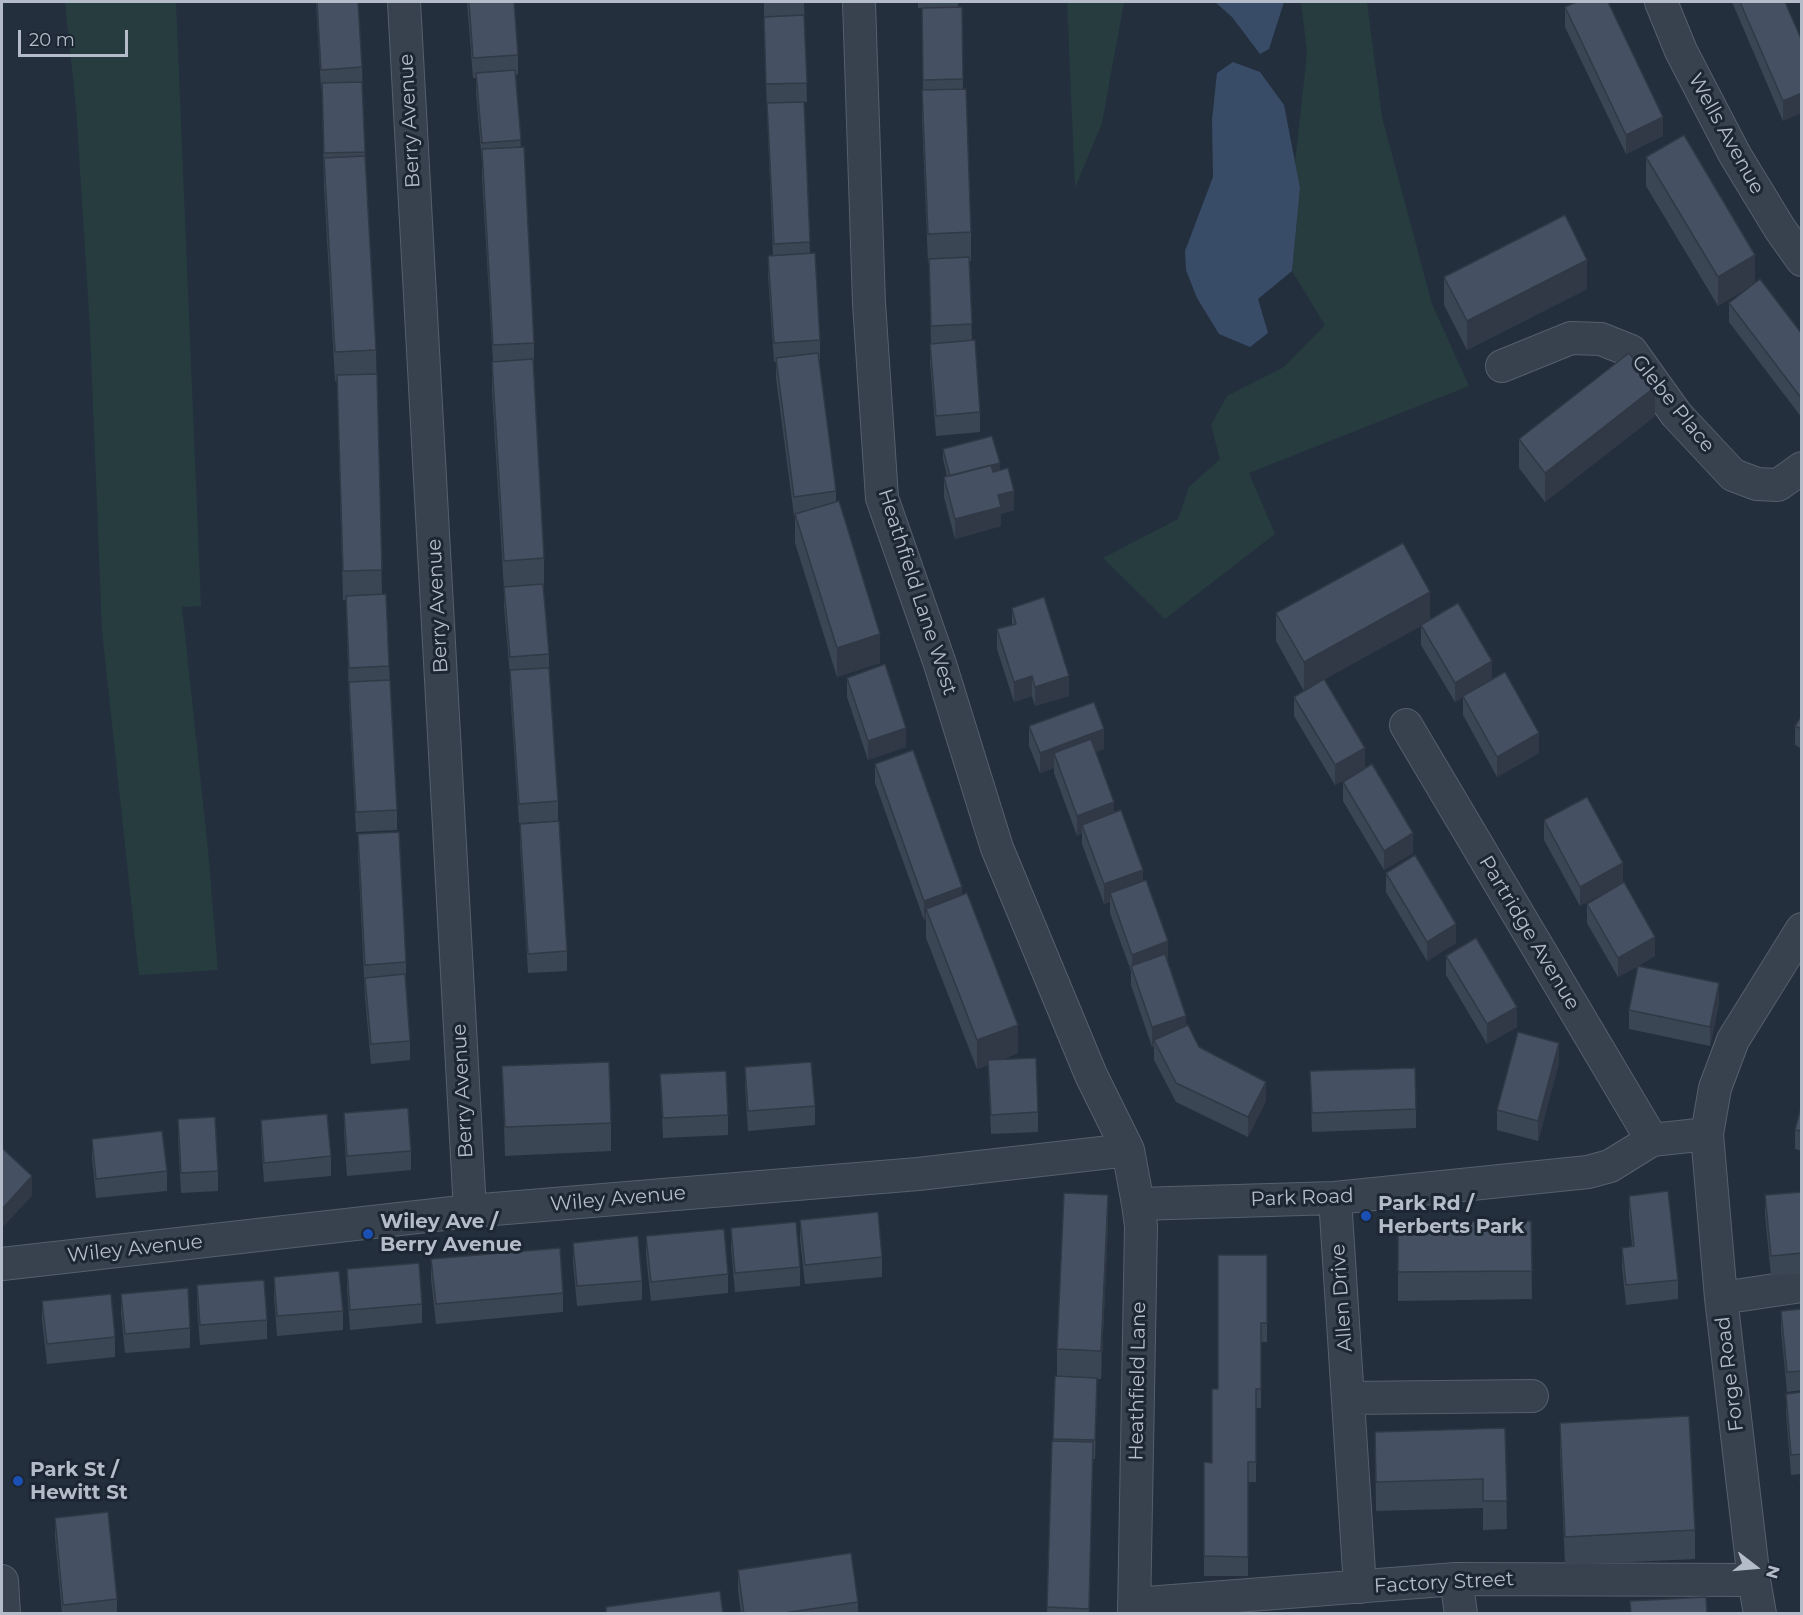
<!DOCTYPE html>
<html>
<head>
<meta charset="utf-8">
<style>
	body { margin:0 }
	#map { position:relative; width:1803px; height:1615px; overflow:hidden; background:#242f3e; font-family:Montserrat,sans-serif }
	canvas { display:block }
	.frame { position:absolute; inset:0; border:3px solid #b4bcc9; pointer-events:none }
	.north { position:absolute; left:1725px; top:1537px; width:60px; height:60px; -webkit-text-stroke:4px #1d2633; paint-order:stroke; rotate:106deg; font-size:16px; font-weight:700; line-height:24px; text-align:center; color:#b4bcc9 }
	.north::after { content:''; display:block; margin:auto; width:21px; height:27px; background:#b4bcc9; clip-path:polygon(50% 0,100% 100%,50% 72%,0 100%) }
	.scale { position:absolute; left:18px; top:30px; width:110px; height:27px; box-sizing:border-box; border:3px solid #b4bcc9; border-top:0; padding-left:8px; font-size:18px; line-height:21px; white-space:nowrap; color:#b4bcc9; -webkit-text-stroke:4px #1d2633; paint-order:stroke }
</style>
</head>
<body>
<div id="map">
<canvas width="1803" height="1615"></canvas>
<div class="frame"></div>
<div class="north">N</div>
<div class="scale">20 m</div>
</div>
<script>
const c = document.querySelector('canvas').getContext('2d');
c.lineJoin = 'round';
function fillPath(path, color) { c.fillStyle = color; c.fill(path, 'evenodd'); }
const shape = rows => new Path2D(rows.map(r => 'M' + r).join(''));
function strokePath(path, color, width, dash) { c.strokeStyle = color; c.lineWidth = width; c.lineCap = dash ? 'butt' : 'round'; c.setLineDash(dash || []); c.stroke(path); }
function label(font, color, halo, rows, align = 'center') {
  c.font = font + ' Montserrat,sans-serif'; c.lineWidth = 6; c.setLineDash([]); c.textBaseline = 'middle'; c.strokeStyle = halo; c.fillStyle = color; for (const [text, x, y, turn = 0] of rows) {
    c.save(); c.translate(x, y); c.rotate((+turn || 0) * Math.PI / 180); c.textAlign = isNaN(turn) ? turn : align; if (halo) c.strokeText(text, 0, 0); c.fillText(text, 0, 0); c.restore();
  }
}
const green = shape([
	[65,2,176,2,201,606,182,607,208,849,218,970,139,975,102,631,90,329,76,107],
	[1067,2,1124,2,1102,123,1075,188],
	[1301,2,1367,2,1382,117,1432,304,1469,386,1249,473,1275,534,1165,619,1103,558,1178,519,1189,487,1220,459,1211,425,1227,396,1284,367,1325,325,1292,271,1300,188,1295,163,1307,53]
]);
const water = shape([
	[1215,2,1284,2,1269,49,1260,54,1232,17],
	[1233,62,1260,72,1284,105,1300,188,1292,271,1258,299,1268,333,1250,347,1219,334,1197,298,1186,270,1185,251,1213,177,1212,120,1217,73]
]);
const minor = shape([
	[404,2,470,1211],
	[859,2,869,303,882,498,940,664,997,848,1091,1075,1128,1150,1138,1204,1141,1226,1134,1614],
	[1661,2,1681,51,1735,155,1780,229,1802,260],
	[1502,366,1571,338,1601,339,1631,351,1676,414,1733,475,1757,484,1778,485,1802,468],
	[1406,725,1652,1140],
	[1335,1198,1360,1587],
	[1138,1204,1335,1198,1588,1172,1610,1166,1652,1140,1707,1134],
	[2,1264,470,1211,918,1174,1128,1150],
	[1721,1298,1802,1286],
	[1348,1398,1532,1396],
	[1456,1579,1461,1614],
	[2,1581,4,1614],
	[1134,1604,1456,1579,1754,1580],
	[1760,1614,1754,1580,1721,1298,1707,1134,1715,1088,1733,1040,1802,929]
]);
const wall = shape([
	[316,2,358,2,362,67,365,156,376,350,382,594,389,666,397,810,397,830,356,832,349,701,346,600,343,600,337,381,335,381,324,187,322,89,321,89],
	[467,2,514,2,518,55,518,74,516,75,534,343,534,372,544,558,544,587,543,587,549,654,549,668,558,801,558,821,519,823,510,690,510,676,504,607,504,590,492,391,492,362,493,362,482,178,482,163,476,93,476,78,473,78],
	[764,2,804,2,807,102,804,102,810,253,820,340,820,359,819,359,836,491,836,501,880,663,837,677,795,543,795,516,794,516,776,378,776,362,774,362,768,276,768,256,773,256,764,36],
	[918,2,958,2,958,7,962,7,963,89,971,232,971,261,969,261,972,340,980,412,980,432,936,436,930,363,931,344,929,263,928,263,922,119,922,90,923,90,922,8,926,8,918,8],
	[1732,2,1785,2,1783,121],
	[1565,7,1663,136,1626,154,1565,27],
	[1646,157,1755,283,1802,334,1802,418,1729,322,1729,303,1752,285,1718,306,1646,186],
	[1444,277,1587,289,1467,350,1444,305],
	[1655,416,1545,502,1519,468,1519,439],
	[943,449,1000,470,1014,510,1001,514,1001,526,955,539,944,497,944,477,947,476,943,459],
	[1012,608,1069,696,1035,706,1032,696,1014,702,997,649,997,629,1012,625],
	[1276,613,1430,620,1492,680,1539,753,1497,777,1463,715,1463,697,1455,702,1421,645,1421,626,1324,679,1365,768,1335,785,1294,716,1294,697,1304,691,1276,641],
	[847,678,906,747,868,760,847,697],
	[1802,715,1802,749,1795,745,1795,726],
	[1029,726,1104,749,1095,752,1114,813,1143,881,1168,961,1186,1026,1199,1047,1266,1101,1248,1137,1176,1102,1154,1060,1154,1046,1152,1047,1131,985,1131,971,1110,913,1110,902,1104,904,1082,844,1082,833,1077,836,1054,773,1054,768,1040,773,1029,746],
	[875,764,962,895,1018,1053,1001,1060,1038,1112,1038,1132,991,1134,988,1065,977,1069,926,938,926,919,924,920,875,783],
	[1343,782,1413,853,1384,870,1343,801],
	[1587,797,1580,906,1544,840,1544,820],
	[520,824,567,951,567,971,528,973,520,844],
	[358,834,406,962,406,982,405,982,410,1041,410,1060,371,1064,365,997,358,854],
	[1386,873,1456,943,1427,961,1386,892],
	[1587,904,1655,956,1638,966,1719,1003,1710,1046,1629,1029,1629,1010,1638,966,1618,977,1587,923],
	[1446,956,1517,1027,1487,1044,1446,975],
	[1559,1063,1538,1141,1497,1130,1497,1110],
	[502,1066,611,1123,611,1151,505,1156],
	[745,1067,815,1106,815,1125,748,1131,745,1087],
	[1310,1071,1416,1109,1416,1128,1312,1132],
	[660,1074,728,1115,728,1135,663,1138],
	[1802,1104,1802,1151,1795,1149,1795,1130],
	[344,1113,411,1151,411,1170,347,1176,344,1133],
	[178,1119,218,1171,218,1191,181,1193,178,1139],
	[261,1120,331,1156,331,1176,264,1182,261,1139],
	[92,1139,167,1171,167,1191,96,1198,92,1158],
	[1802,1192,1802,1273,1771,1276,1765,1215,1765,1195],
	[1629,1196,1678,1280,1678,1299,1626,1305,1622,1267,1622,1248,1632,1246,1629,1215],
	[800,1220,882,1257,882,1277,805,1284,800,1240],
	[1531,1221,1532,1299,1398,1301,1398,1223],
	[1108,1224,1101,1379,1097,1379,1095,1459,1093,1459,1089,1614,1047,1614,1052,1441,1053,1441,1055,1376,1057,1376,1057,1349],
	[731,1228,800,1267,800,1286,735,1292,731,1248],
	[646,1236,728,1274,728,1293,651,1301,646,1256],
	[573,1243,642,1281,642,1300,577,1306,573,1262],
	[1267,1255,1267,1342,1261,1342,1261,1408,1256,1408,1256,1482,1248,1482,1248,1576,1204,1576,1204,1462,1212,1463],
	[431,1259,563,1293,563,1312,436,1324,431,1279],
	[347,1269,422,1304,422,1323,350,1330,347,1289],
	[274,1277,343,1311,343,1330,277,1336,274,1297],
	[197,1285,267,1320,267,1339,200,1345,197,1305],
	[121,1294,190,1328,190,1348,125,1353,121,1313],
	[42,1301,115,1337,115,1357,47,1364,42,1320],
	[1802,1309,1802,1390,1787,1392,1781,1330,1781,1311],
	[1802,1392,1802,1474,1791,1475,1786,1413,1786,1394],
	[1560,1423,1695,1530,1695,1559,1565,1565,1560,1452],
	[1505,1428,1507,1529,1483,1530,1483,1508,1376,1511,1375,1432],
	[1802,1478,1802,1516,1800,1498,1800,1479],
	[55,1518,117,1599,117,1614,62,1614,55,1537],
	[738,1570,858,1602,858,1614,741,1614,738,1590]
]);
const shadedWall = shape([
	[1802,93,1802,113,1783,121,1783,101],
	[1663,117,1663,136,1626,154,1626,135],
	[1755,255,1755,284,1718,306,1718,277],
	[1587,260,1587,289,1467,350,1467,321],
	[1655,387,1655,416,1545,502,1545,473],
	[1000,463,1000,473,950,476],
	[1014,491,1014,510,1001,514,1001,526,955,539,955,519,998,495],
	[1430,592,1430,621,1304,691,1304,662],
	[880,634,880,663,837,677,837,648],
	[1492,661,1492,681,1455,702,1455,683],
	[1032,676,1032,696,1014,702,1014,682],
	[1069,676,1069,696,1035,706,1035,687],
	[906,728,906,747,868,760,868,741],
	[1104,729,1104,749,1058,766,1054,753,1054,768,1040,773,1040,753],
	[1539,733,1539,753,1497,777,1497,757],
	[1365,748,1365,768,1335,785,1335,765],
	[1114,802,1114,822,1082,825,1082,833,1077,836,1077,816],
	[1413,833,1413,853,1384,870,1384,851],
	[1623,863,1623,883,1580,906,1580,887],
	[1143,870,1143,889,1110,893,1110,902,1104,904,1104,884],
	[962,887,962,906,926,909,926,919,924,920,924,901],
	[1456,924,1456,943,1427,961,1427,942],
	[1655,937,1655,956,1618,977,1618,958],
	[1168,941,1168,961,1134,974,1132,970,1132,955],
	[1719,983,1719,1003,1710,1046,1710,1027],
	[1517,1007,1517,1027,1487,1044,1487,1024],
	[1186,1016,1186,1035,1154,1040,1154,1046,1152,1047,1152,1027],
	[1018,1025,1018,1053,977,1069,977,1040],
	[1559,1043,1559,1063,1538,1141,1538,1121],
	[1266,1082,1266,1101,1248,1137,1248,1117],
	[32,1176,32,1196,2,1228,2,1209],
	[1108,1195,1108,1224,1101,1379,1101,1351],
	[1097,1378,1097,1397,1095,1459,1095,1440],
	[1093,1442,1093,1471,1089,1614]
]);
const building = shape([
	[317,2,358,2,362,67,321,70,317,2],
	[469,2,514,2,518,55,473,58,469,2],
	[1577,2,1608,2,1663,117,1626,135,1565,7,1577,2],
	[1740,2,1785,2,1802,41,1802,93,1783,101,1740,2],
	[962,7,963,79,923,80,922,8,962,7],
	[804,15,807,83,766,84,764,17,804,15],
	[515,70,521,140,482,143,476,73,515,70],
	[362,82,365,152,324,153,322,83,362,82],
	[966,89,971,232,928,234,922,90,966,89],
	[804,102,810,242,774,244,767,103,804,102],
	[1684,135,1755,255,1718,277,1646,157,1684,135],
	[524,147,534,343,493,345,482,149,524,147],
	[365,156,376,350,335,352,324,158,365,156],
	[1565,215,1587,260,1467,321,1444,277,1565,215],
	[815,253,820,340,774,343,768,256,815,253],
	[969,257,972,324,931,326,929,259,969,257],
	[1760,279,1802,334,1802,399,1729,303,1760,279],
	[975,340,980,412,936,416,930,344,975,340],
	[818,353,836,491,794,497,776,358,818,353],
	[1629,353,1655,387,1545,473,1519,439,1629,353],
	[533,359,544,558,504,561,492,362,533,359],
	[377,374,382,570,343,571,337,375,377,374],
	[992,436,1000,463,950,476,943,449,992,436],
	[991,465,993,472,1008,468,1014,491,998,495,1001,507,955,519,944,477,991,465],
	[839,501,880,634,837,648,795,514,839,501],
	[1403,543,1430,592,1304,662,1276,613,1403,543],
	[543,584,549,654,510,657,504,587,543,584],
	[386,594,389,666,349,668,346,596,386,594],
	[1044,597,1069,676,1035,687,1032,676,1014,682,997,629,1016,624,1012,608,1044,597],
	[1458,603,1492,661,1455,683,1421,625,1458,603],
	[885,664,906,728,868,741,847,678,885,664],
	[549,668,558,801,519,804,510,670,549,668],
	[1505,672,1539,733,1497,757,1463,696,1505,672],
	[1324,679,1365,748,1335,765,1294,697,1324,679],
	[390,680,397,810,356,812,349,682,390,680],
	[1094,702,1104,729,1040,753,1029,726,1094,702],
	[1802,715,1802,729,1795,726,1802,715],
	[1091,739,1114,802,1077,816,1054,753,1091,739],
	[913,750,962,887,924,901,875,764,913,750],
	[1372,764,1413,833,1384,851,1343,782,1372,764],
	[1587,797,1623,863,1580,887,1544,820,1587,797],
	[1121,810,1143,870,1104,884,1082,825,1121,810],
	[559,821,567,951,528,954,520,824,559,821],
	[399,832,406,962,365,965,358,834,399,832],
	[1415,855,1456,924,1427,942,1386,873,1415,855],
	[1146,880,1168,941,1132,955,1110,893,1146,880],
	[1624,882,1655,937,1618,958,1587,904,1624,882],
	[967,893,1018,1025,977,1040,926,909,967,893],
	[1476,938,1517,1007,1487,1024,1446,956,1476,938],
	[1165,954,1186,1016,1152,1027,1131,966,1165,954],
	[1638,966,1719,983,1710,1027,1629,1010,1638,966],
	[405,974,410,1041,371,1044,365,978,405,974],
	[1188,1025,1199,1047,1266,1082,1248,1117,1176,1083,1154,1040,1188,1025],
	[1518,1032,1559,1043,1538,1121,1497,1110,1518,1032],
	[1036,1058,1038,1112,991,1115,988,1060,1036,1058],
	[609,1062,611,1123,505,1127,502,1066,609,1062],
	[811,1062,815,1106,748,1111,745,1067,811,1062],
	[1415,1068,1416,1109,1312,1113,1310,1071,1415,1068],
	[726,1071,728,1115,663,1118,660,1074,726,1071],
	[1802,1104,1802,1131,1795,1130,1802,1104],
	[408,1108,411,1151,347,1156,344,1113,408,1108],
	[327,1114,331,1156,264,1163,261,1120,327,1114],
	[215,1117,218,1171,181,1173,178,1119,215,1117],
	[162,1131,167,1171,96,1179,92,1139,162,1131],
	[2,1148,32,1176,2,1209,2,1148],
	[1668,1191,1678,1280,1626,1285,1622,1248,1634,1246,1629,1196,1668,1191],
	[1802,1192,1802,1253,1771,1256,1765,1195,1802,1192],
	[1064,1193,1108,1195,1101,1351,1057,1349,1064,1193],
	[878,1212,882,1257,805,1265,800,1220,878,1212],
	[1531,1221,1532,1271,1398,1272,1398,1223,1531,1221],
	[796,1222,800,1267,735,1273,731,1228,796,1222],
	[724,1229,728,1274,651,1282,646,1236,724,1229],
	[638,1236,642,1281,577,1286,573,1243,638,1236],
	[560,1248,563,1293,436,1304,431,1259,560,1248],
	[1218,1255,1267,1255,1267,1323,1261,1323,1261,1389,1256,1389,1256,1462,1248,1462,1248,1557,1204,1556,1204,1462,1212,1463,1212,1389,1218,1389,1218,1255],
	[419,1263,422,1304,350,1310,347,1269,419,1263],
	[339,1271,343,1311,277,1316,274,1277,339,1271],
	[264,1280,267,1320,200,1325,197,1285,264,1280],
	[188,1288,190,1328,125,1334,121,1294,188,1288],
	[111,1294,115,1337,47,1344,42,1301,111,1294],
	[1802,1309,1802,1371,1787,1372,1781,1311,1802,1309],
	[1055,1376,1097,1378,1095,1440,1053,1439,1055,1376],
	[1802,1392,1802,1454,1791,1455,1786,1394,1802,1392],
	[1689,1416,1695,1530,1565,1537,1560,1423,1689,1416],
	[1505,1428,1507,1501,1483,1501,1483,1479,1376,1482,1375,1432,1505,1428],
	[1052,1441,1093,1442,1089,1609,1047,1607,1052,1441],
	[1802,1478,1802,1496,1800,1479,1802,1478],
	[108,1512,117,1599,63,1605,55,1518,108,1512],
	[851,1553,858,1602,777,1614,744,1614,738,1570,851,1553],
	[720,1591,723,1614,606,1614,606,1607,720,1591],
	[1706,1597,1707,1614,1631,1614,1630,1601,1706,1597]
]);
const markers = [
	[1366,1216,6,"#1a4fb4"],
	[368,1234,6,"#1a4fb4"],
	[18,1481,6,"#1a4fb4"]
];
const streetNames = [
	["Berry Avenue",410,121,-93],
	["Wells Avenue",1726,134,61],
	["Glebe Place",1673,404,51],
	["Heathfield Lane West",917,592,72],
	["Berry Avenue",438,606,-93],
	["Partridge Avenue",1529,933,59],
	["Berry Avenue",463,1091,-93],
	["Park Road",1302,1198,-2],
	["Wiley Avenue",618,1199,-5],
	["Wiley Avenue",135,1249,-6],
	["Allen Drive",1342,1298,-94],
	["Forge Road",1730,1374,-97],
	["Heathfield Lane",1138,1381,-89],
	["Factory Street",1444,1583,-3]
];
const poiNames = [
	["Park Rd /",1378,1204],
	["Herberts Park",1378,1227],
	["Wiley Ave /",380,1222],
	["Berry Avenue",380,1245],
	["Park St /",30,1470],
	["Hewitt St",30,1493]
];
fillPath(green, '#263c3f');
fillPath(water, '#394c67');
strokePath(minor, '#565f6c', 34);
strokePath(minor, '#38414e', 32);
fillPath(wall, '#3b4654');
fillPath(shadedWall, '#303945');
fillPath(building, '#455162');
strokePath(building, '#303945', 1.5);
for (const [x, y, r, color] of markers) { const dot = new Path2D(); dot.arc(x, y, r, 0, 2 * Math.PI); c.fillStyle = color; c.fill(dot); strokePath(dot, '#1d2633', 2); }
label('20px', '#b4bcc9', '#1d2633', streetNames);
label('bold 20px', '#b4bcc9', '#1d2633', poiNames, 'left');
</script>
</body>
</html>
